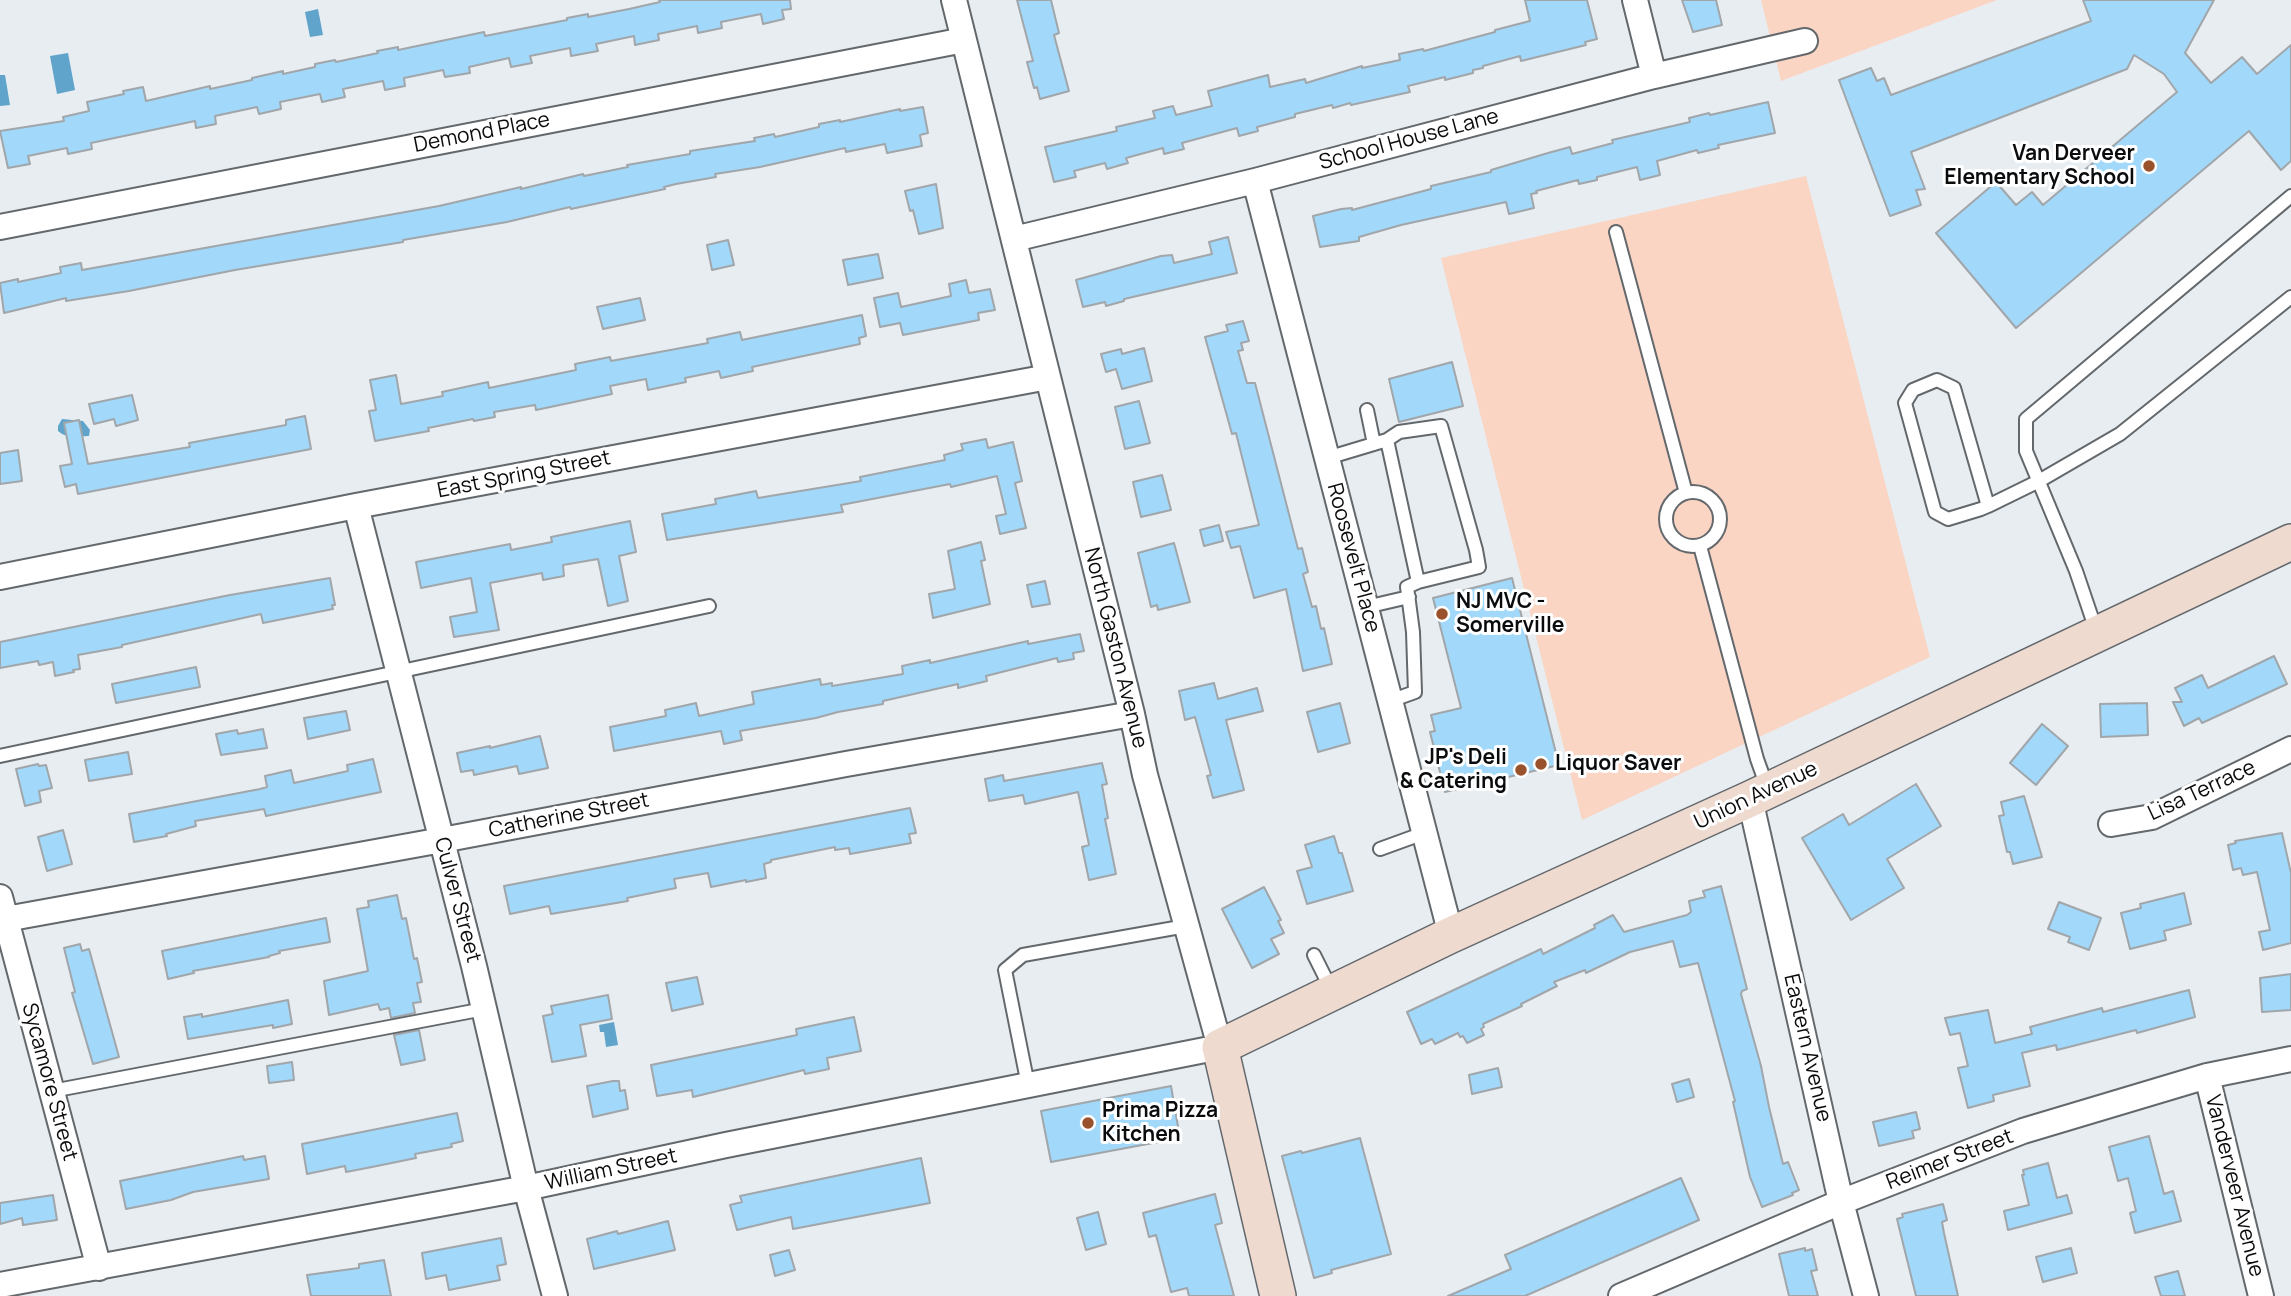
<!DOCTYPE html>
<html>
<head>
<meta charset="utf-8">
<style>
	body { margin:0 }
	canvas { display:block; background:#e7edf1 }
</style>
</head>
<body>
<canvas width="2291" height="1296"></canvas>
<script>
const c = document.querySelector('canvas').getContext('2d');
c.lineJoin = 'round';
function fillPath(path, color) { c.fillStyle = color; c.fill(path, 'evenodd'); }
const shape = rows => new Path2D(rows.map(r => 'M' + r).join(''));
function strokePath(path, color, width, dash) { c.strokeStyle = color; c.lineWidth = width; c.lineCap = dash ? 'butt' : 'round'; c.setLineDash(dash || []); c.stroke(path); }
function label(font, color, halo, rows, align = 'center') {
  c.font = font + ' Manrope,sans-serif'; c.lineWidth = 6; c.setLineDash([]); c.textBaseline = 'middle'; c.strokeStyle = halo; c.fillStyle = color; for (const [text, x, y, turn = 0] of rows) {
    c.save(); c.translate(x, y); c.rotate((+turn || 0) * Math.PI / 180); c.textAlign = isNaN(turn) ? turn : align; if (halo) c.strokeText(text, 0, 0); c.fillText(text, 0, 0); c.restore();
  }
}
const green = shape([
	[1761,0,1997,0,1781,81],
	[1806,176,1930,657,1582,820,1441,258]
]);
const water = shape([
	[318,9,323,35,310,37,305,12],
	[68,53,75,90,57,94,50,56],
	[0,75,5,75,10,105,0,106],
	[62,419,83,421,90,430,89,436,70,437,62,434,58,431,58,426],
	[614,1022,618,1045,606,1047,604,1032,600,1032,599,1025]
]);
const building = shape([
	[659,0,790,0,791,9,782,10,784,19,763,24,761,14,721,22,722,28,698,33,697,26,658,34,659,40,635,45,634,36,596,44,598,51,571,56,570,48,530,56,532,63,511,67,509,58,469,67,470,73,445,77,443,70,404,78,405,86,385,90,383,81,343,89,345,97,322,102,320,94,280,102,281,109,259,114,257,107,215,116,216,124,196,128,195,121,91,143,92,149,68,154,67,148,28,156,30,164,8,168,0,131,64,121,63,117,89,111,87,102,124,94,123,91,143,87,146,101,210,86,210,89,252,80,252,78,283,71,283,74,315,67,315,64,335,60,336,62,378,53,377,51,398,47,398,50,484,32,485,36,567,20,567,18,588,14,588,17,629,9,660,2,659,0],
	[1017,0,1051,0,1059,33,1054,35,1069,91,1040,99,1037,87,1034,88,1027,62,1033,61,1017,0],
	[1525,0,1587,0,1597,39,1585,42,1586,45,1521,61,1520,56,1483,66,1483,68,1473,70,1473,73,1445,80,1445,77,1408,86,1410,92,1351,105,1350,103,1333,108,1332,105,1295,114,1295,117,1257,127,1258,131,1239,136,1237,128,1182,143,1184,149,1164,154,1163,148,1126,158,1128,163,1107,169,1105,163,1074,171,1076,177,1054,182,1045,147,1117,131,1116,127,1155,118,1153,111,1173,106,1176,115,1212,106,1208,91,1268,75,1270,87,1305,79,1306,83,1362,66,1362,68,1400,60,1399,54,1423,49,1424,51,1495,32,1495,30,1530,21,1525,0],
	[1682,0,1716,0,1722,25,1693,32,1682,0],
	[2083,0,2214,0,2185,53,2211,83,2242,57,2257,74,2291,45,2291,161,2281,170,2249,131,2016,328,1936,233,1996,182,2016,205,2032,192,2043,205,2177,92,2164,74,2134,55,2127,69,1911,152,1925,189,1916,190,1921,205,1890,216,1839,80,1871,68,1877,81,1884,78,1891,95,2091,21,2083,0],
	[1768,102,1775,133,1718,145,1719,148,1698,153,1697,150,1657,161,1660,175,1640,180,1637,167,1597,177,1597,180,1579,184,1578,180,1536,191,1537,193,1531,194,1534,208,1509,214,1506,202,1401,225,1359,237,1359,241,1320,247,1313,216,1341,209,1352,208,1352,210,1431,189,1431,186,1491,172,1491,170,1548,153,1570,147,1572,154,1613,143,1612,140,1690,122,1689,118,1709,113,1710,115,1768,102],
	[923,107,928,133,920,135,922,146,887,153,885,144,846,152,845,148,760,167,715,174,716,177,676,184,664,187,665,189,571,209,570,207,507,222,403,240,403,242,235,270,129,291,66,301,66,298,4,313,0,283,18,279,18,282,61,273,60,267,81,263,82,270,439,206,521,187,521,189,583,174,584,176,628,167,627,165,690,154,690,151,755,141,754,138,774,134,775,137,819,127,819,124,840,120,840,122,900,109,900,111,923,107],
	[936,184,943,228,919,234,913,210,910,211,905,191,936,184],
	[1228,237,1237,273,1124,299,1124,301,1106,306,1105,302,1083,307,1076,280,1161,256,1172,255,1174,263,1212,254,1209,242,1228,237],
	[728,240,734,265,712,270,707,245,728,240],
	[878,254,883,278,848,285,843,260,878,254],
	[966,280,969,293,990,289,995,310,978,313,979,320,903,335,900,323,880,327,874,298,898,293,901,307,951,296,949,284,966,280],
	[640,298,645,320,603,329,597,307,640,298],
	[862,315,866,336,859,338,860,344,752,367,753,371,721,378,719,371,685,378,686,382,648,390,646,379,610,386,612,394,536,410,535,405,494,412,495,417,474,421,473,419,428,428,429,431,375,441,369,411,376,410,370,380,396,375,401,404,443,396,442,392,488,382,489,388,576,370,575,364,610,357,611,361,708,343,707,339,740,332,742,340,862,315],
	[1243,321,1249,341,1241,343,1243,350,1238,351,1247,383,1255,383,1298,549,1302,548,1308,572,1303,574,1312,607,1316,606,1321,629,1324,628,1332,664,1303,671,1286,589,1254,598,1240,546,1231,548,1226,532,1259,525,1236,433,1232,434,1205,337,1228,331,1226,325,1243,321],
	[1144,348,1152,381,1122,389,1116,369,1106,372,1101,354,1121,349,1122,354,1144,348],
	[1452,362,1463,406,1399,422,1389,379,1452,362],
	[132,395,138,420,116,426,114,419,94,424,89,404,132,395],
	[1139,401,1150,443,1125,449,1115,407,1139,401],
	[305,416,311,449,78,494,76,484,65,487,60,466,72,464,64,423,79,420,88,464,190,447,189,443,286,425,286,420,305,416],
	[986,439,988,448,1013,442,1022,481,1015,483,1026,528,1000,534,996,516,1006,514,997,476,951,487,950,484,841,505,843,512,667,540,662,514,716,504,715,499,756,491,758,498,861,481,860,477,945,460,944,455,963,450,961,444,986,439],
	[18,450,22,481,0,484,0,453,18,450],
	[1162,475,1171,510,1141,517,1133,482,1162,475],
	[630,521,636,552,619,556,628,601,608,606,598,559,563,565,564,576,543,580,542,573,490,583,499,630,454,637,450,617,477,612,471,578,421,588,416,562,510,544,511,550,552,542,551,537,630,521],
	[1219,525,1223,541,1204,546,1200,530,1219,525],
	[981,542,985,560,981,561,990,604,933,618,929,594,955,589,948,551,981,542],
	[1174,543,1190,602,1158,610,1157,605,1151,607,1138,553,1174,543],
	[330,578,335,605,332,605,333,609,263,623,261,614,122,645,122,647,78,655,80,669,73,670,74,672,55,676,53,662,39,665,38,661,0,668,0,642,230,595,330,578],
	[1512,578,1559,765,1445,792,1430,732,1435,731,1431,715,1461,708,1433,598,1512,578],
	[1045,581,1050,604,1032,607,1027,585,1045,581],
	[1080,634,1084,651,1073,653,1074,659,1058,662,1057,658,986,676,987,681,958,688,958,684,883,701,883,704,838,712,816,718,740,731,742,740,724,744,721,731,614,751,610,727,666,716,665,710,696,703,699,716,754,704,752,692,820,679,821,685,832,683,832,686,903,674,902,666,930,660,930,663,1028,641,1028,644,1080,634],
	[2274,656,2287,684,2202,723,2199,718,2184,726,2173,702,2182,702,2175,688,2202,675,2208,688,2274,656],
	[196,667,200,687,116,703,112,684,196,667],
	[1214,683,1218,699,1257,688,1263,711,1226,720,1244,790,1213,798,1207,776,1211,775,1195,717,1185,720,1179,691,1214,683],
	[1340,703,1350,743,1318,752,1307,712,1340,703],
	[2147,703,2148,735,2101,737,2100,704,2147,703],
	[346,711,350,730,308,739,304,718,346,711],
	[2042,724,2068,746,2036,785,2010,763,2042,724],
	[263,729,267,748,221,755,216,734,237,730,238,734,263,729],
	[540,736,548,768,519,774,517,766,474,775,473,770,461,772,457,753,490,746,490,748,540,736],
	[128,752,132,774,89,781,85,760,128,752],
	[373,759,381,792,266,816,264,809,195,821,196,826,166,834,167,836,134,842,129,814,260,789,267,787,265,776,291,770,294,783,348,771,347,765,373,759],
	[1102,763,1107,784,1102,785,1108,818,1105,819,1116,874,1089,880,1082,847,1089,845,1078,792,1025,804,1023,795,989,801,985,779,1003,775,1004,781,1102,763],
	[38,764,39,766,46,765,52,788,39,791,41,802,25,806,16,769,38,764],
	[1916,784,1941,826,1887,859,1904,888,1851,920,1802,838,1843,814,1849,825,1916,784],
	[2024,796,2042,857,2013,864,2010,852,2007,852,1999,816,2004,815,2001,802,2024,796],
	[910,808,916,833,909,834,911,843,850,854,849,848,835,850,835,847,771,860,771,862,764,864,766,878,746,882,746,880,711,887,708,873,674,879,676,888,627,898,628,901,551,914,549,906,510,914,504,886,910,808],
	[63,830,72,864,47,871,38,837,63,830],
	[2282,833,2291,873,2291,943,2263,950,2259,932,2270,930,2257,872,2243,875,2241,868,2233,870,2228,845,2236,843,2235,841,2282,833],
	[1334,836,1339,853,1342,853,1353,891,1307,904,1297,871,1312,867,1305,845,1334,836],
	[1721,886,1747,989,1742,991,1741,994,1761,1066,1769,1107,1783,1164,1788,1162,1799,1190,1792,1193,1793,1195,1762,1207,1750,1177,1733,1102,1735,1101,1698,963,1680,967,1673,941,1630,952,1586,973,1585,970,1554,982,1557,986,1521,1004,1522,1006,1483,1024,1484,1027,1481,1029,1484,1035,1467,1043,1463,1036,1460,1037,1458,1033,1435,1044,1432,1039,1421,1044,1407,1012,1541,949,1543,954,1595,928,1594,925,1613,915,1624,932,1687,915,1691,912,1689,901,1705,897,1703,891,1721,886],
	[1264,887,1281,920,1278,921,1284,933,1271,939,1279,954,1252,968,1222,909,1264,887],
	[2184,893,2191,924,2164,931,2166,940,2130,949,2121,913,2141,908,2140,904,2184,893],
	[397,895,402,919,406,918,414,959,417,958,422,982,417,983,421,1002,413,1003,415,1013,391,1018,389,1008,380,1010,378,1004,329,1015,324,981,368,971,357,909,369,907,368,901,397,895],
	[2059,902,2101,918,2089,950,2068,942,2070,937,2048,929,2059,902],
	[326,918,330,942,279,951,280,953,269,956,269,957,193,971,194,973,168,979,162,951,326,918],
	[80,944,82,951,89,949,119,1057,93,1064,72,993,75,992,64,948,80,944],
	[2291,974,2291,1010,2262,1012,2260,978,2291,974],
	[697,977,703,1004,672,1011,666,983,697,977],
	[2189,990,2195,1017,2137,1033,2136,1030,2057,1050,2056,1045,2022,1053,2030,1086,1993,1095,1994,1101,1968,1108,1958,1068,1968,1066,1960,1033,1950,1035,1945,1018,1988,1010,1995,1043,2032,1034,2030,1027,2102,1008,2103,1012,2189,990],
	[608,995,612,1019,580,1025,586,1056,552,1062,543,1016,553,1014,551,1006,608,995],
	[288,1000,292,1024,273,1028,273,1025,188,1039,184,1017,202,1014,202,1017,288,1000],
	[854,1017,861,1051,827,1058,829,1069,805,1074,804,1070,693,1097,692,1090,657,1096,651,1065,797,1035,796,1029,854,1017],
	[419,1030,425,1060,401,1065,394,1035,419,1030],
	[292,1062,294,1080,269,1083,267,1066,292,1062],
	[1498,1068,1502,1087,1472,1094,1469,1075,1498,1068],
	[1689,1079,1694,1097,1677,1102,1672,1084,1689,1079],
	[613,1081,619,1081,620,1091,625,1090,628,1109,593,1117,587,1086,613,1081],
	[1171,1086,1180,1138,1051,1162,1041,1111,1171,1086],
	[1916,1112,1920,1129,1912,1131,1914,1138,1879,1146,1873,1122,1916,1112],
	[457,1113,463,1141,451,1144,452,1147,415,1154,416,1158,372,1167,346,1172,345,1166,307,1174,302,1144,457,1113],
	[2149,1136,2164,1194,2173,1191,2181,1221,2135,1233,2130,1213,2136,1211,2128,1178,2118,1181,2109,1147,2149,1136],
	[1360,1138,1391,1254,1331,1270,1332,1273,1314,1278,1282,1156,1301,1151,1302,1153,1360,1138],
	[243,1156,244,1160,265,1156,269,1179,193,1192,171,1200,126,1209,120,1181,243,1156],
	[921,1158,930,1203,793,1229,791,1217,737,1230,730,1205,742,1202,740,1196,921,1158],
	[2048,1163,2057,1198,2067,1195,2072,1213,2008,1230,2004,1211,2029,1205,2022,1175,2024,1175,2023,1170,2048,1163],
	[1681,1178,1699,1220,1525,1296,1448,1296,1511,1269,1505,1255,1681,1178],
	[1215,1194,1222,1223,1215,1225,1234,1296,1189,1296,1187,1288,1171,1292,1156,1235,1149,1237,1143,1213,1215,1194],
	[53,1195,57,1220,23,1225,22,1218,0,1224,0,1203,53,1195],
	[1943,1204,1947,1220,1942,1222,1944,1233,1958,1296,1916,1296,1897,1219,1903,1217,1902,1214,1943,1204],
	[1098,1212,1106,1244,1086,1250,1077,1218,1098,1212],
	[668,1221,675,1250,594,1269,587,1239,617,1231,618,1234,668,1221],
	[501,1238,506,1264,497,1266,500,1280,449,1290,446,1275,426,1279,422,1253,501,1238],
	[1805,1248,1805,1251,1812,1249,1817,1270,1811,1271,1818,1296,1789,1296,1779,1254,1805,1248],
	[2071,1248,2077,1273,2043,1282,2036,1257,2071,1248],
	[789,1250,795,1270,775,1276,770,1255,789,1250],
	[384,1260,391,1296,311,1296,307,1275,359,1268,359,1264,384,1260],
	[2178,1271,2185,1296,2161,1296,2155,1277,2178,1271]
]);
const lane = shape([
	[1616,232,1686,493],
	[1367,410,1374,444],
	[1387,440,1418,582],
	[1327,458,1387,440,1399,432,1441,426,1476,550,1479,567,1418,582,1407,587,1413,632,1415,692,1390,701],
	'1666 519a27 27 0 1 1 54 0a27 27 0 1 1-54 0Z',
	[1988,506,1954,388,1937,380,1913,390,1905,403,1935,512,1948,519,1981,509,1988,506,2039,481,2120,434,2291,297],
	[1700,546,1757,759,1767,787],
	[1366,607,1409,597],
	[2097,633,2076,571,2026,451,2026,419,2291,196],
	[0,756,709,606],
	[1380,849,1424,833],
	[1314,955,1331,989],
	[1028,1085,1005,970,1023,955,1186,926],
	[52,1091,484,1009]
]);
const street = shape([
	[1635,0,1654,76],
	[1255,181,1451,935],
	[0,227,964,40],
	[1014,239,1255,181,1654,76,1805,41],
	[356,506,474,966,526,1188,555,1296],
	[0,577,356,506,1048,377],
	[1750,799,1841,1202,1866,1296],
	[2111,824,2152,817,2291,749],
	[0,897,99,1268],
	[6,919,442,840,846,764,1132,714],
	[2207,1076,2261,1296],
	[0,1285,526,1188,726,1145,1220,1047,1145,775,1132,714,954,0],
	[1621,1296,1841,1202,2023,1131,2207,1076,2291,1059]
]);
const secondary = shape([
	[1278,1296,1220,1047,1451,935,1750,799,2291,542]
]);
const markers = [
	[2149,166,7,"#99522c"],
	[1442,614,7,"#99522c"],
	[1541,764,7,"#99522c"],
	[1521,770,7,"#99522c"],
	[1088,1123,7,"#99522c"]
];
const streetNames = [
	["Demond Place",482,133,-11],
	["School House Lane",1409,140,-15],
	["East Spring Street",524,475,-11],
	["Roosevelt Place",1353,558,75],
	["North Gaston Avenue",1115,648,76],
	["Lisa Terrace",2202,791,-25],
	["Union Avenue",1756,796,-25],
	["Catherine Street",569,816,-11],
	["Culver Street",457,900,75],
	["Eastern Avenue",1807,1048,77],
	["Sycamore Street",49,1082,75],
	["Reimer Street",1950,1160,-21],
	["William Street",611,1170,-12],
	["Vanderveer Avenue",2234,1186,76]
];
const poiNames = [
	["Van Derveer",2135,154,"right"],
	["Elementary School",2135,178,"right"],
	["NJ MVC -",1456,602],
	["Somerville",1456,626],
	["JP's Deli",1507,758,"right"],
	["& Catering",1507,782,"right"],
	["Liquor Saver",1555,764],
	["Prima Pizza",1102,1111],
	["Kitchen",1102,1135]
];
fillPath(green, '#fad5c4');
fillPath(water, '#60a4cc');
fillPath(building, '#a2d8f9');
strokePath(building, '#a1a6aa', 2);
strokePath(lane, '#63686c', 16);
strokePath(street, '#63686c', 28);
strokePath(secondary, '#63686c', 38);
strokePath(lane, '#fff', 12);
strokePath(street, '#fff', 24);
strokePath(secondary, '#efdad0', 35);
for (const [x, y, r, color] of markers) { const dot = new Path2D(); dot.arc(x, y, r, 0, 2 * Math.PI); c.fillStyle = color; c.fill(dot); strokePath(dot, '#fff', 2.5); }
label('21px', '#0a0b0d', '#fff', streetNames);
label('bold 21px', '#0a0b0d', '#fff', poiNames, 'left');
</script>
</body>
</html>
